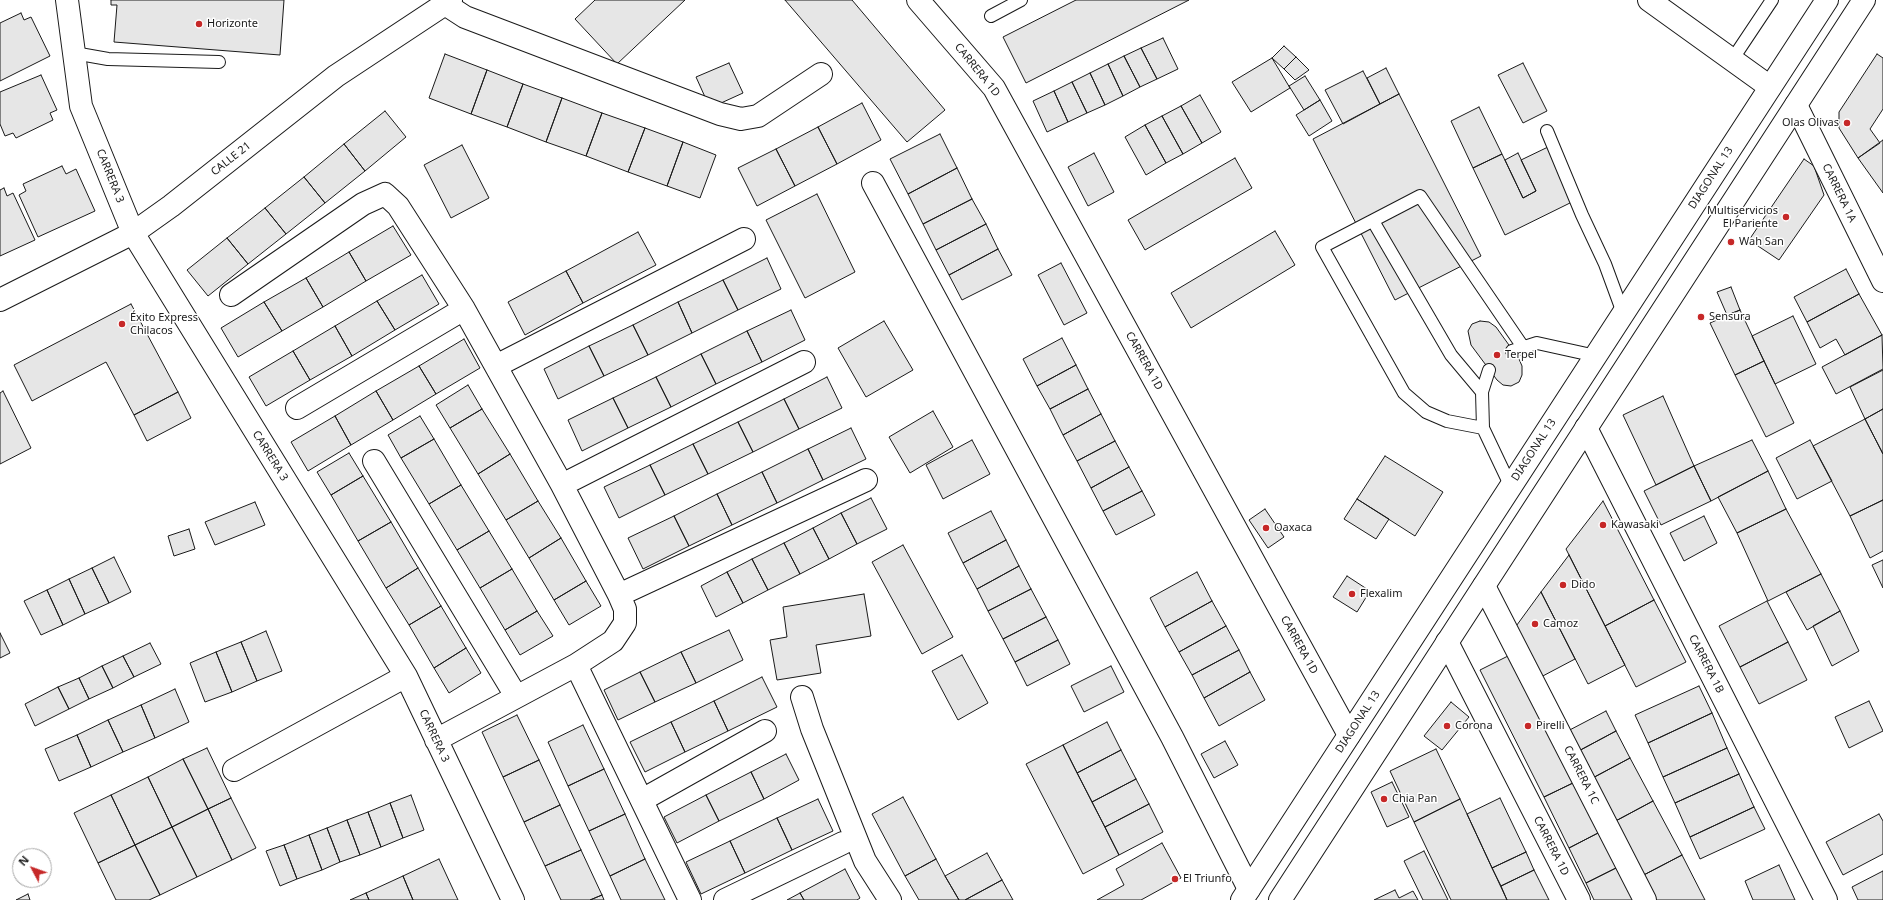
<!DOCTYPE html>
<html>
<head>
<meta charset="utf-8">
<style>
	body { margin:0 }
	#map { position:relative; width:1883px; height:900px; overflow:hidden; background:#fff; font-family:"Noto Sans",sans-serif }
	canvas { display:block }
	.north { position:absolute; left:12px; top:848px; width:40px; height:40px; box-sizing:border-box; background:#fff; border:1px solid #a3a3a3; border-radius:50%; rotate:311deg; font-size:11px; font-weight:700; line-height:16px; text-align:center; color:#1a1a1a }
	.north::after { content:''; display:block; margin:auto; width:14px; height:18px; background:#c62828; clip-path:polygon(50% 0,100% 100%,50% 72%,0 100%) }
</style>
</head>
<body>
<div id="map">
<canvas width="1883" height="900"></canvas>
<div class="north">N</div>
</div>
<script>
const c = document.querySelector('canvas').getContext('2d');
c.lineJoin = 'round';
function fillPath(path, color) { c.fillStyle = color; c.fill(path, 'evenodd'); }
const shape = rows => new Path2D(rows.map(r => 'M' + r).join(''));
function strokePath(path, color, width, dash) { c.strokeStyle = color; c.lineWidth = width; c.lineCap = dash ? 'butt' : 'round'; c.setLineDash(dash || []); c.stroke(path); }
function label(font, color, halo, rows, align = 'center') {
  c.font = font + ' "Noto Sans",sans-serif'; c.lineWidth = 3; c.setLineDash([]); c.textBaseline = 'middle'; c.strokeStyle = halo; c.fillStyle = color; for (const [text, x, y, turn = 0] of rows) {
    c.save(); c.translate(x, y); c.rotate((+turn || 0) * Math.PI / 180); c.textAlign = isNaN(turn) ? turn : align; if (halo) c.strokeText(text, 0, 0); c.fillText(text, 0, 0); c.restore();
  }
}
const building = shape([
	[111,0,284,0,280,55,114,42,117,5,111,5,111,0],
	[595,0,685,0,617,64,575,19,595,0],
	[785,0,852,0,945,110,907,142,785,0],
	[1076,0,1189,0,1026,83,1003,37,1076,0],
	[21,13,24,20,31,17,50,56,0,81,0,23,21,13],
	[1163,38,1178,69,1157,79,1141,48,1163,38],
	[1284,46,1296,57,1284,69,1272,58,1284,46],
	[1141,48,1157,79,1140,87,1124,56,1141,48],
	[445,54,487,70,471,114,429,98,445,54],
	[1877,54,1883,58,1883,109,1870,129,1880,143,1858,158,1839,128,1839,112,1877,54],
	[1124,56,1140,87,1123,96,1108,64,1124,56],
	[1296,57,1309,70,1295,80,1284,69,1296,57],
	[1272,58,1290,88,1251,112,1232,82,1272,58],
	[729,63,743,93,710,108,696,77,729,63],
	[1523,63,1547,111,1523,123,1498,75,1523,63],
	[1108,64,1123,96,1105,105,1090,73,1108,64],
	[1386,68,1399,94,1380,104,1367,78,1386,68],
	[487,70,523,84,507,127,471,114,487,70],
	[1363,71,1380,104,1343,124,1325,90,1363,71],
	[1090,73,1105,105,1087,113,1072,82,1090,73],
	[41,75,57,110,50,113,53,120,16,138,13,133,5,136,0,124,0,92,41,75],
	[1305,76,1320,100,1304,110,1289,86,1305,76],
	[1072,82,1087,113,1068,122,1054,91,1072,82],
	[523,84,562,98,546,142,507,127,523,84],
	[1054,91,1068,122,1047,132,1033,101,1054,91],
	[1399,94,1481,256,1395,300,1313,139,1399,94],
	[1200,95,1221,132,1202,143,1181,106,1200,95],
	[562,98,602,113,586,156,546,142,562,98],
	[1320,100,1332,121,1309,136,1296,115,1320,100],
	[862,103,881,140,837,164,818,127,862,103],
	[1181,106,1202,143,1183,154,1162,116,1181,106],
	[1479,107,1502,154,1473,168,1451,121,1479,107],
	[385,111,406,137,365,171,344,144,385,111],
	[602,113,645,128,628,172,586,156,602,113],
	[1162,116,1183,154,1166,163,1145,125,1162,116],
	[1145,125,1166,163,1146,175,1125,137,1145,125],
	[818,127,837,164,795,186,776,149,818,127],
	[645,128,683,142,667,186,628,172,645,128],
	[940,134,957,168,908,194,890,159,940,134],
	[1883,140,1883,193,1858,158,1883,140],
	[683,142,716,155,700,198,667,186,683,142],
	[344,144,365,171,325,203,304,177,344,144],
	[462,145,489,198,451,218,424,165,462,145],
	[1548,147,1574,201,1505,235,1473,168,1502,154,1523,198,1536,191,1521,160,1548,147],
	[776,149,795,186,757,206,738,168,776,149],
	[1094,153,1114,192,1088,206,1068,167,1094,153],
	[1518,153,1536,191,1523,198,1505,160,1518,153],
	[1235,158,1252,188,1145,250,1128,220,1235,158],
	[1804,159,1814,166,1824,195,1779,260,1749,240,1804,159],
	[62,166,66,174,76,169,95,211,38,237,19,195,26,191,23,184,62,166],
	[957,168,972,199,923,224,908,194,957,168],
	[304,177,325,203,286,234,265,208,304,177],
	[4,188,7,196,13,193,35,240,0,256,0,190,4,188],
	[817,194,855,272,805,298,766,220,817,194],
	[972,199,986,224,936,250,923,224,972,199],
	[265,208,286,234,248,264,227,238,265,208],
	[986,224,998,249,949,275,936,250,986,224],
	[393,226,411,255,366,281,349,252,393,226],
	[1275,231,1295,265,1191,328,1171,293,1275,231],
	[638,232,656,265,583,303,566,271,638,232],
	[227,238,248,264,208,296,187,270,227,238],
	[998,249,1012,275,962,300,949,275,998,249],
	[349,252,366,281,323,307,306,278,349,252],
	[767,258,781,289,738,310,723,280,767,258],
	[1061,263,1087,313,1064,325,1038,275,1061,263],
	[1846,269,1859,294,1807,322,1794,297,1846,269],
	[566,271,583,303,525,335,508,302,566,271],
	[422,275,439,304,395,330,377,301,422,275],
	[306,278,323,307,282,331,264,302,306,278],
	[723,280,738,310,692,333,678,302,723,280],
	[1731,287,1740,310,1727,315,1717,292,1731,287],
	[1859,294,1882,335,1845,355,1836,339,1820,348,1807,322,1859,294],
	[377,301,395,330,352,356,335,326,377,301],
	[264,302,282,331,238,357,221,328,264,302],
	[678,302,692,333,648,355,633,325,678,302],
	[131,304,178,392,134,415,106,362,32,401,14,365,131,304],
	[791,310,805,340,762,362,747,331,791,310],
	[1740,310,1764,361,1735,375,1710,323,1740,310],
	[1793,316,1816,364,1775,384,1752,336,1793,316],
	[884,321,913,370,866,397,838,348,884,321],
	[1480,321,1489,322,1496,327,1519,359,1522,366,1522,375,1519,382,1511,386,1503,385,1497,380,1471,345,1468,331,1472,324,1480,321],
	[633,325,648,355,604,376,589,346,633,325],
	[335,326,352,356,310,380,293,351,335,326],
	[747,331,762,362,716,384,701,354,747,331],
	[1882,335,1883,369,1836,394,1822,367,1882,335],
	[1062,338,1076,365,1037,386,1023,359,1062,338],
	[464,339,480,368,436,394,419,366,464,339],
	[589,346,604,376,558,399,544,369,589,346],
	[293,351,310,380,266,406,249,377,293,351],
	[701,354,716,384,671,407,656,377,701,354],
	[1764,361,1794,423,1766,437,1735,375,1764,361],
	[1076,365,1088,389,1050,409,1037,386,1076,365],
	[419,366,436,394,393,420,376,391,419,366],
	[1883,370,1883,409,1865,419,1850,387,1883,370],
	[656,377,671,407,628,428,613,398,656,377],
	[827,377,842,408,799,429,784,399,827,377],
	[468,385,482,409,450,428,436,405,468,385],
	[1088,389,1101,414,1063,435,1050,409,1088,389],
	[3,391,31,448,0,464,0,393,3,391],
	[376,391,393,420,351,445,335,416,376,391],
	[178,392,191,418,147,441,134,415,178,392],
	[1663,396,1694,466,1656,485,1623,415,1663,396],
	[613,398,628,428,582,451,568,420,613,398],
	[784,399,799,429,753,452,738,422,784,399],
	[482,409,510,454,478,474,450,428,482,409],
	[1883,409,1883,454,1865,419,1883,409],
	[933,411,953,447,910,473,889,437,933,411],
	[1101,414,1115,441,1077,461,1063,435,1101,414],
	[335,416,351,445,308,471,291,442,335,416],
	[420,416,434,439,401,458,388,435,420,416],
	[1865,419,1883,454,1883,500,1850,516,1813,446,1865,419],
	[738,422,753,452,708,474,693,444,738,422],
	[851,428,866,459,823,480,808,449,851,428],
	[434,439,461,485,429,504,401,458,434,439],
	[972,440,990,474,943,499,926,465,972,440],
	[1752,440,1768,471,1711,501,1694,466,1752,440],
	[1810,440,1832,481,1797,499,1776,458,1810,440],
	[1115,441,1129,467,1091,488,1077,461,1115,441],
	[693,444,708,474,665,495,650,465,693,444],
	[808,449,823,480,777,503,762,472,808,449],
	[349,453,363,476,331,495,317,472,349,453],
	[510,454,538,501,506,520,478,474,510,454],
	[1385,456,1443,492,1415,536,1357,499,1385,456],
	[650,465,665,495,619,518,604,487,650,465],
	[1694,466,1711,501,1661,525,1644,491,1694,466],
	[1129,467,1142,491,1103,511,1091,488,1129,467],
	[1768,471,1786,509,1737,533,1718,497,1768,471],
	[762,472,777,503,732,525,717,494,762,472],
	[363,476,391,522,358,541,331,495,363,476],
	[461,485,489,531,457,550,429,504,461,485],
	[1142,491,1155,515,1116,535,1103,511,1142,491],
	[717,494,732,525,689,546,674,516,717,494],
	[871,498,887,529,857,544,841,513,871,498],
	[1357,499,1389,519,1376,539,1344,519,1357,499],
	[1883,500,1883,551,1870,558,1850,516,1883,500],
	[538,501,561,538,529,558,506,520,538,501],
	[1603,501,1654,600,1605,626,1566,549,1603,501],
	[255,502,265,525,215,545,205,522,255,502],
	[1265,509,1284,537,1268,548,1249,520,1265,509],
	[1786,509,1821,574,1768,601,1737,533,1786,509],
	[991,511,1006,540,963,563,948,533,991,511],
	[841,513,857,544,829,559,813,528,841,513],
	[674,516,689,546,643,569,628,538,674,516],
	[1704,516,1717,543,1684,561,1670,533,1704,516],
	[391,522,418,568,386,588,358,541,391,522],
	[813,528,829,559,800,574,784,543,813,528],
	[189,529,195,549,174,556,168,536,189,529],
	[489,531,512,569,480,588,457,550,489,531],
	[561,538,586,581,554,600,529,558,561,538],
	[1006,540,1019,566,977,589,963,563,1006,540],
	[784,543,800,574,768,590,752,559,784,543],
	[903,545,953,637,922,654,872,562,903,545],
	[1569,555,1625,665,1588,684,1541,592,1569,555],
	[114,557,131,592,109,603,92,568,114,557],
	[752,559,768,590,743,603,727,572,752,559],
	[1883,560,1883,588,1872,565,1883,560],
	[1019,566,1031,589,988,611,977,589,1019,566],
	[92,568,109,603,85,614,69,579,92,568],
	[418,568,441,606,409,625,386,588,418,568],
	[512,569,537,611,505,630,480,588,512,569],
	[727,572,743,603,716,617,701,586,727,572],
	[1197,572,1212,601,1165,627,1150,598,1197,572],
	[1821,574,1840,611,1807,630,1786,592,1821,574],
	[1347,576,1370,591,1357,612,1333,597,1347,576],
	[69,579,85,614,63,625,47,590,69,579],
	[586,581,601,606,569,625,554,600,586,581],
	[1031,589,1046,617,1003,639,988,611,1031,589],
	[47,590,63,625,41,635,24,601,47,590],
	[1541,592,1575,659,1539,678,1514,629,1541,592],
	[864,594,871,636,816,645,821,673,777,680,770,640,787,637,783,607,864,594],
	[1654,600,1686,662,1636,687,1605,626,1654,600],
	[1212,601,1226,626,1179,652,1165,627,1212,601],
	[1767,601,1788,642,1740,667,1719,626,1767,601],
	[441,606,466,648,434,668,409,625,441,606],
	[537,611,553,636,520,655,505,630,537,611],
	[1840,611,1859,651,1832,666,1813,626,1840,611],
	[1046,617,1058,640,1015,662,1003,639,1046,617],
	[1226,626,1239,650,1192,675,1179,652,1226,626],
	[729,630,743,660,696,683,681,652,729,630],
	[266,631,282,671,257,681,241,642,266,631],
	[0,633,10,653,0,658,0,633],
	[1058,640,1070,664,1027,686,1015,662,1058,640],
	[241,642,257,681,232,692,216,652,241,642],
	[1788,642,1807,680,1759,704,1740,667,1788,642],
	[150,643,161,664,134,677,123,656,150,643],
	[466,648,481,673,449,693,434,668,466,648],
	[1239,650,1250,672,1204,698,1192,675,1239,650],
	[216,652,232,692,205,702,190,663,216,652],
	[681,652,696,683,655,702,640,672,681,652],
	[1512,654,1575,782,1544,797,1480,670,1512,654],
	[962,655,988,703,958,720,932,671,962,655],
	[123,656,134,677,113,688,102,666,123,656],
	[102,666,113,688,89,699,79,678,102,666],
	[1111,666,1124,692,1084,712,1071,686,1111,666],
	[640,672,655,702,618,720,604,690,640,672],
	[1250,672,1265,700,1219,726,1204,698,1250,672],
	[762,677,777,707,728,731,714,701,762,677],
	[79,678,89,699,69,709,58,687,79,678],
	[1699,686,1712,713,1648,743,1635,715,1699,686],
	[58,687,69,709,35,726,25,704,58,687],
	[175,689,189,722,155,738,141,705,175,689],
	[714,701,728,731,685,752,671,722,714,701],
	[1869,701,1883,731,1849,748,1835,717,1869,701],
	[1451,702,1469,717,1442,750,1424,736,1451,702],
	[141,705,155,738,123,752,108,720,141,705],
	[1606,711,1616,731,1573,754,1562,734,1606,711],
	[1712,713,1727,748,1663,777,1648,743,1712,713],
	[517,715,539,760,503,777,482,732,517,715],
	[108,720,123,752,91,767,77,735,108,720],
	[671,722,685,752,645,772,630,742,671,722],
	[1107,722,1121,750,1077,773,1063,745,1107,722],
	[583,725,604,769,568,786,548,742,583,725],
	[1616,731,1630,758,1587,781,1573,754,1616,731],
	[77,735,91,767,59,781,45,749,77,735],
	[1225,741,1238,765,1214,778,1201,754,1225,741],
	[1063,745,1119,855,1083,874,1026,764,1063,745],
	[207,748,231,798,208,809,183,759,207,748],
	[1727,748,1739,774,1675,803,1663,777,1727,748],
	[1436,749,1460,799,1414,822,1390,771,1436,749],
	[1121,750,1136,779,1092,802,1077,773,1121,750],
	[786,754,799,780,764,799,751,772,786,754],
	[1630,758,1653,801,1610,824,1587,781,1630,758],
	[183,759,208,809,172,827,148,777,183,759],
	[539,760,560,805,524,822,503,777,539,760],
	[604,769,625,814,589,831,568,786,604,769],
	[751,772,764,799,719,821,706,795,751,772],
	[1739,774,1754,807,1690,837,1675,803,1739,774],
	[148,777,172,827,135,845,111,795,148,777],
	[1136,779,1149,804,1105,827,1092,802,1136,779],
	[1392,782,1409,817,1387,827,1371,792,1392,782],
	[1575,782,1600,832,1569,848,1544,797,1575,782],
	[111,795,135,845,98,863,74,813,111,795],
	[411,795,424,830,403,838,390,803,411,795],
	[706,795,719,821,677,843,664,817,706,795],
	[903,797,936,859,905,876,872,814,903,797],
	[231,798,256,848,232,860,208,809,231,798],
	[1500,798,1526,852,1492,868,1467,814,1500,798],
	[818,799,833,831,792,850,777,818,818,799],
	[1460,799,1467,814,1507,900,1451,900,1414,822,1460,799],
	[1653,801,1682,855,1638,878,1610,824,1653,801],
	[390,803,403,838,381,847,368,812,390,803],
	[1149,804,1163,832,1119,855,1105,827,1149,804],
	[560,805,581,850,545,866,524,822,560,805],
	[1754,807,1765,829,1700,859,1690,837,1754,807],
	[208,809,232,860,197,877,172,827,208,809],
	[368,812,381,847,360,855,347,820,368,812],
	[625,814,645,859,610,876,589,831,625,814],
	[1879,814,1883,821,1883,854,1843,875,1826,842,1879,814],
	[777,818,792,850,745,873,730,841,777,818],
	[347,820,360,855,340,862,327,828,347,820],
	[172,827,197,877,160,895,135,845,172,827],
	[327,828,340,862,322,870,309,835,327,828],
	[1600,832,1618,867,1586,883,1569,848,1600,832],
	[309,835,322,870,297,879,284,845,309,835],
	[730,841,745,873,701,894,686,862,730,841],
	[1162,843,1181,878,1141,900,1097,900,1124,885,1116,869,1162,843],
	[135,845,160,895,149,900,116,900,98,863,135,845],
	[284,845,297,879,280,886,266,851,284,845],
	[581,850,602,895,590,900,561,900,545,866,581,850],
	[1424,851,1448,900,1423,900,1404,861,1424,851],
	[1526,852,1534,870,1501,886,1492,868,1526,852],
	[987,853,1002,880,965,900,959,900,945,876,987,853],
	[1682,855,1705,900,1650,900,1638,878,1682,855],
	[439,859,458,900,413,900,403,876,439,859],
	[645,859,665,900,621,900,610,876,645,859],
	[936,859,945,876,959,900,919,900,905,876,936,859],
	[1779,865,1795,900,1753,900,1745,881,1779,865],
	[1618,867,1634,900,1594,900,1586,883,1618,867],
	[845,869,860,898,857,900,804,900,800,893,845,869],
	[1534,870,1549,900,1507,900,1501,886,1534,870],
	[1883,871,1883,900,1858,900,1852,887,1883,871],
	[403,876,413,900,369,900,366,893,403,876],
	[1002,880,1013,900,965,900,1002,880],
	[1395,890,1399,898,1413,891,1418,900,1374,900,1395,890],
	[366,893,369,900,350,900,366,893],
	[800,893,804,900,787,900,800,893],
	[28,894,30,900,16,900,28,894],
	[602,895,604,900,590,900,602,895]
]);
const service = shape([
	[991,16,1021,0],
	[74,53,108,59,219,62],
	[1732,60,1772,0],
	[1547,131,1582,215,1605,264,1623,313],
	[1373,221,1451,355,1482,392],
	[1512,351,1537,343,1596,356],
	[1489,370,1482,392,1483,428,1511,487],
	[1483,428,1447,421,1426,412,1404,393,1322,247,1420,196,1523,347]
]);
const minor = shape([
	[67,0,81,106,133,233,406,676,513,900],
	[918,0,994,88,1349,735],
	[1649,0,1770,87],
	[445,4,465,17,720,114,741,119,758,116,821,74],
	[1796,105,1883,281],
	[873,183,1172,737,1249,889],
	[231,295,363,204,385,194,398,206,464,309,562,485,619,595,625,609,625,623,613,641,576,665,436,740],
	[496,366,744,239],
	[297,408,464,309],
	[1586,428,1826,900],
	[374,461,516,696],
	[562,485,804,362],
	[1484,586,1645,900],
	[619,595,866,480],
	[1447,642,1579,900],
	[576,665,690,900],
	[802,697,812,729,865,861,890,900],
	[234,770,406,676],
	[642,800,765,731],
	[725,900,843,843]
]);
const tertiary = shape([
	[0,300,133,233,171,206,336,76,451,0]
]);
const secondary = shape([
	[1242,900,1827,0],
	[1280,900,1864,0]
]);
const markers = [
	[199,24,4,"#c62828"],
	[1847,123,4,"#c62828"],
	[1786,217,4,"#c62828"],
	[1731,242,4,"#c62828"],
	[1701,317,4,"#c62828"],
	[122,324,4,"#c62828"],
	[1497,355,4,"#c62828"],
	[1603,525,4,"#c62828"],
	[1266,528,4,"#c62828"],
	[1563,585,4,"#c62828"],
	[1352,594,4,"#c62828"],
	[1535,624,4,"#c62828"],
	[1447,726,4,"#c62828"],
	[1528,726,4,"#c62828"],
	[1384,799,4,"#c62828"],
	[1175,879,4,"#c62828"]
];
const poiNames = [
	["Horizonte",207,24],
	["Olas Olivas",1839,123,"right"],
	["Multiservicios",1778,211,"right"],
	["El Pariente",1778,224,"right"],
	["Wah San",1739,242],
	["Sensura",1709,317],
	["Éxito Express",130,318],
	["Chilacos",130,331],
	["Terpel",1505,355],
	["Kawasaki",1611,525],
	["Oaxaca",1274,528],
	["Dido",1571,585],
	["Flexalim",1360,594],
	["Camoz",1543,624],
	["Corona",1455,726],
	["Pirelli",1536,726],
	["Chia Pan",1392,799],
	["El Triunfo",1183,879]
];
const streetNames = [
	["CARRERA 1D",977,70,51],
	["CALLE 21",231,159,-38],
	["CARRERA 3",110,176,68],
	["DIAGONAL 13",1711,178,-57],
	["CARRERA 1A",1839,193,64],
	["CARRERA 1D",1144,361,61],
	["DIAGONAL 13",1534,450,-57],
	["CARRERA 3",270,456,58],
	["CARRERA 1D",1299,645,61],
	["CARRERA 1B",1706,664,63],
	["DIAGONAL 13",1358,722,-57],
	["CARRERA 3",434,736,65],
	["CARRERA 1C",1581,775,63],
	["CARRERA 1D",1551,846,63]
];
fillPath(building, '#e6e6e6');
strokePath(building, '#1a1a1a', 1);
strokePath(service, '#1a1a1a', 14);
strokePath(minor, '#1a1a1a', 24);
strokePath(tertiary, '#1a1a1a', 24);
strokePath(secondary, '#1a1a1a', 24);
strokePath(service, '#fff', 12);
strokePath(minor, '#fff', 22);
strokePath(tertiary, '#fff', 22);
strokePath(secondary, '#fff', 22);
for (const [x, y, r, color] of markers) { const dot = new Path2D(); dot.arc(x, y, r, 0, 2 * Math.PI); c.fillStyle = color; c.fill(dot); strokePath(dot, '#fff', 1.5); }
label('11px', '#1a1a1a', '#fff', poiNames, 'left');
label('11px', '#1a1a1a', '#fff', streetNames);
</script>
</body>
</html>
